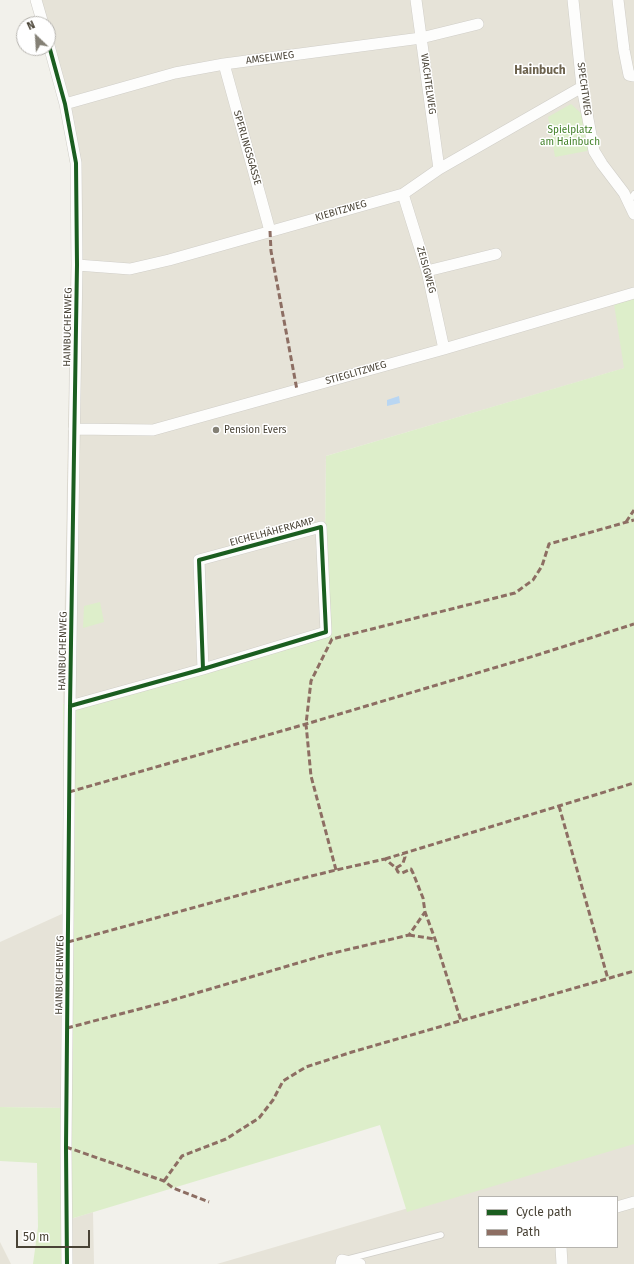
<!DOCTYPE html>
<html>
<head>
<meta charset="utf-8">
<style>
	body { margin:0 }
	#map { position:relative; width:634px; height:1264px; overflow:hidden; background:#f2f1eb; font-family:"Fira Sans",sans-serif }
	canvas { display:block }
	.legend { position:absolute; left:478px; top:1196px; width:140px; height:52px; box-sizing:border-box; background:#fff; border:1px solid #b6b4af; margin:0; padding:5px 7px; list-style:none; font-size:12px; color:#494336 }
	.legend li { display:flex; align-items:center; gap:8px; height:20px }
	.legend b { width:20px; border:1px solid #b6b4af }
	.north { position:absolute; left:16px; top:16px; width:40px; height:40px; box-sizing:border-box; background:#fff; border:1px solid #b6b4af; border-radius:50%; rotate:335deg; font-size:11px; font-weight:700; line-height:16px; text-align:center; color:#494336 }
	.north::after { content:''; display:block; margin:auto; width:14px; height:18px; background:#848075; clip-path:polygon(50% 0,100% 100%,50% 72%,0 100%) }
	.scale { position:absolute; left:16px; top:1230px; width:74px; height:18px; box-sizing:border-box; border:2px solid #494336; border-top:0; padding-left:5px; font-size:12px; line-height:14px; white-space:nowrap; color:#494336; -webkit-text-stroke:3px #fff; paint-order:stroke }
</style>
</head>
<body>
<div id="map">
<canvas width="634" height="1264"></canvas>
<ul class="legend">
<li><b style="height:5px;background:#1b5e20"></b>Cycle path</li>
<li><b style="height:5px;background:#8d6e63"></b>Path</li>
</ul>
<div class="north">N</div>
<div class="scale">50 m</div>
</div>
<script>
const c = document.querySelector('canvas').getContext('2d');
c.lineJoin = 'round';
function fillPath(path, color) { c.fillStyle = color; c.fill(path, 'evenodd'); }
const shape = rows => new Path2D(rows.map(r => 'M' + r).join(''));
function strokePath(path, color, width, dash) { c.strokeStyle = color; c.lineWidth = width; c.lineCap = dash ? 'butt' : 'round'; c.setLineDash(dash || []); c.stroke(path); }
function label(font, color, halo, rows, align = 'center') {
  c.font = font + ' "Fira Sans",sans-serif'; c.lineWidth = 3; c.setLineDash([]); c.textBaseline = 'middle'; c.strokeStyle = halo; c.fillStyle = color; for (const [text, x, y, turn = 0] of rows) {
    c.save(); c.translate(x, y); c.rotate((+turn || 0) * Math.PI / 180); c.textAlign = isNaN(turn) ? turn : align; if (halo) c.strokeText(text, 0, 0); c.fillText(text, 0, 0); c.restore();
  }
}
const residential = shape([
	[31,0,634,0,634,298,615,304,625,368,326,456,324,631,63,704,71,263,70,163,60,104,48,48,48,24],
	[64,913,64,1108,0,1107,0,942],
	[634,1142,634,1264,217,1264],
	[479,1197,617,1197,617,1247,479,1247],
	[93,1212,94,1264,62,1264,67,1220],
	[0,1242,11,1264,0,1264]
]);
const green = shape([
	[571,104,582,114,590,145,587,151,555,157,548,117],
	[634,298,634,1144,407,1212,380,1125,319,1144,67,1220,62,1264,33,1264,38,1227,37,1163,0,1161,0,1107,64,1108,67,1195,63,704,324,631,326,456,624,368,614,304],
	[100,602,104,622,83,628,84,606]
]);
const water = shape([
	[399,396,400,403,387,406,387,400]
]);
const service = shape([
	[629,202,634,194],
	[348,1259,441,1235]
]);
const minor = shape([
	[36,0,43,24],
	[416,0,439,169],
	[573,0,582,87,594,151,602,164,624,193,634,214],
	[618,0,624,50,629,75,634,76],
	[48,42,65,104,76,163,77,265,70,706,66,1147,67,1264],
	[224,64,270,231],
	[65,104,175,73,224,64,421,38,478,24],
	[403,194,427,271,444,349],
	[77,265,130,269,169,260,403,194,439,169,582,87],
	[427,271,496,254],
	[74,429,153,430,444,349,634,293],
	[70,706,203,669,326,632,321,527,199,560,203,669],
	[617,1207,634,1202],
	[561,1247,562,1264],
	[341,1264,342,1260,360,1264]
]);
const quiet = shape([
	[270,231,271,251,297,390],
	[626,522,634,510],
	[69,792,306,724,534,656,634,624],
	[559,806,608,979],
	[385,859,634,783],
	[396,868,398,872,402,873,411,869,413,873,423,898,425,912,435,939,461,1021],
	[336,870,311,776,306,724,311,681,332,639,515,593,533,580,542,566,549,544,634,520],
	[409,935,435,939],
	[68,942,291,881,336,870,385,859,396,868,401,865,403,863,405,857,402,854],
	[67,1028,166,1002,325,955,409,935,425,912],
	[66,1147,164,1181,173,1188,209,1202],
	[164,1181,182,1156,226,1139,259,1118,273,1100,283,1081,306,1067,352,1052,634,971]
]);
const cycleway = shape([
	[48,42,65,104,76,163,77,265,70,706,66,1147,67,1264],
	[70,706,203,669,326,632,321,527,199,560,203,669]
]);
const markers = [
	[216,430,4,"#848075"]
];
const streetNames = [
	["AMSELWEG",270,58,-7],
	["WACHTELWEG",428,84,82],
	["SPECHTWEG",584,89,82],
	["SPERLINGSGASSE",247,148,74],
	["KIEBITZWEG",341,211,-16],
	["ZEISIGWEG",426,270,75],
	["HAINBUCHENWEG",68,327,-89],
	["STIEGLITZWEG",356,373,-16],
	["EICHELHÄHERKAMP",272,532,-15],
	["HAINBUCHENWEG",63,651,-89],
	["HAINBUCHENWEG",60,975,-89]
];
const parkNames = [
	["Spielplatz",570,130],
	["am Hainbuch",570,142]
];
const poiNames = [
	["Pension Evers",224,430]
];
const quarterNames = [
	["Hainbuch",540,71]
];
fillPath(residential, '#e6e3d8');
fillPath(green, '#ddeeca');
fillPath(water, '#b9d6f2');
strokePath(service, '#d0cec8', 7);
strokePath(minor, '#d0cec8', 12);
strokePath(service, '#fdfdfc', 5.5);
strokePath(minor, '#fdfdfc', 11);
strokePath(quiet, '#8d6e63', 3, [6, 3]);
strokePath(cycleway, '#1b5e20', 4);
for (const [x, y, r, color] of markers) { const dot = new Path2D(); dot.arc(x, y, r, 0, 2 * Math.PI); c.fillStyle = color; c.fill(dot); strokePath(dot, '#fff', 1.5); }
label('10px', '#494336', '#fff', streetNames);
label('10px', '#3f7f25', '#fff', parkNames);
label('10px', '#494336', '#fff', poiNames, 'left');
label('bold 12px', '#6c624d', '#fff', quarterNames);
</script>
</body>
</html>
